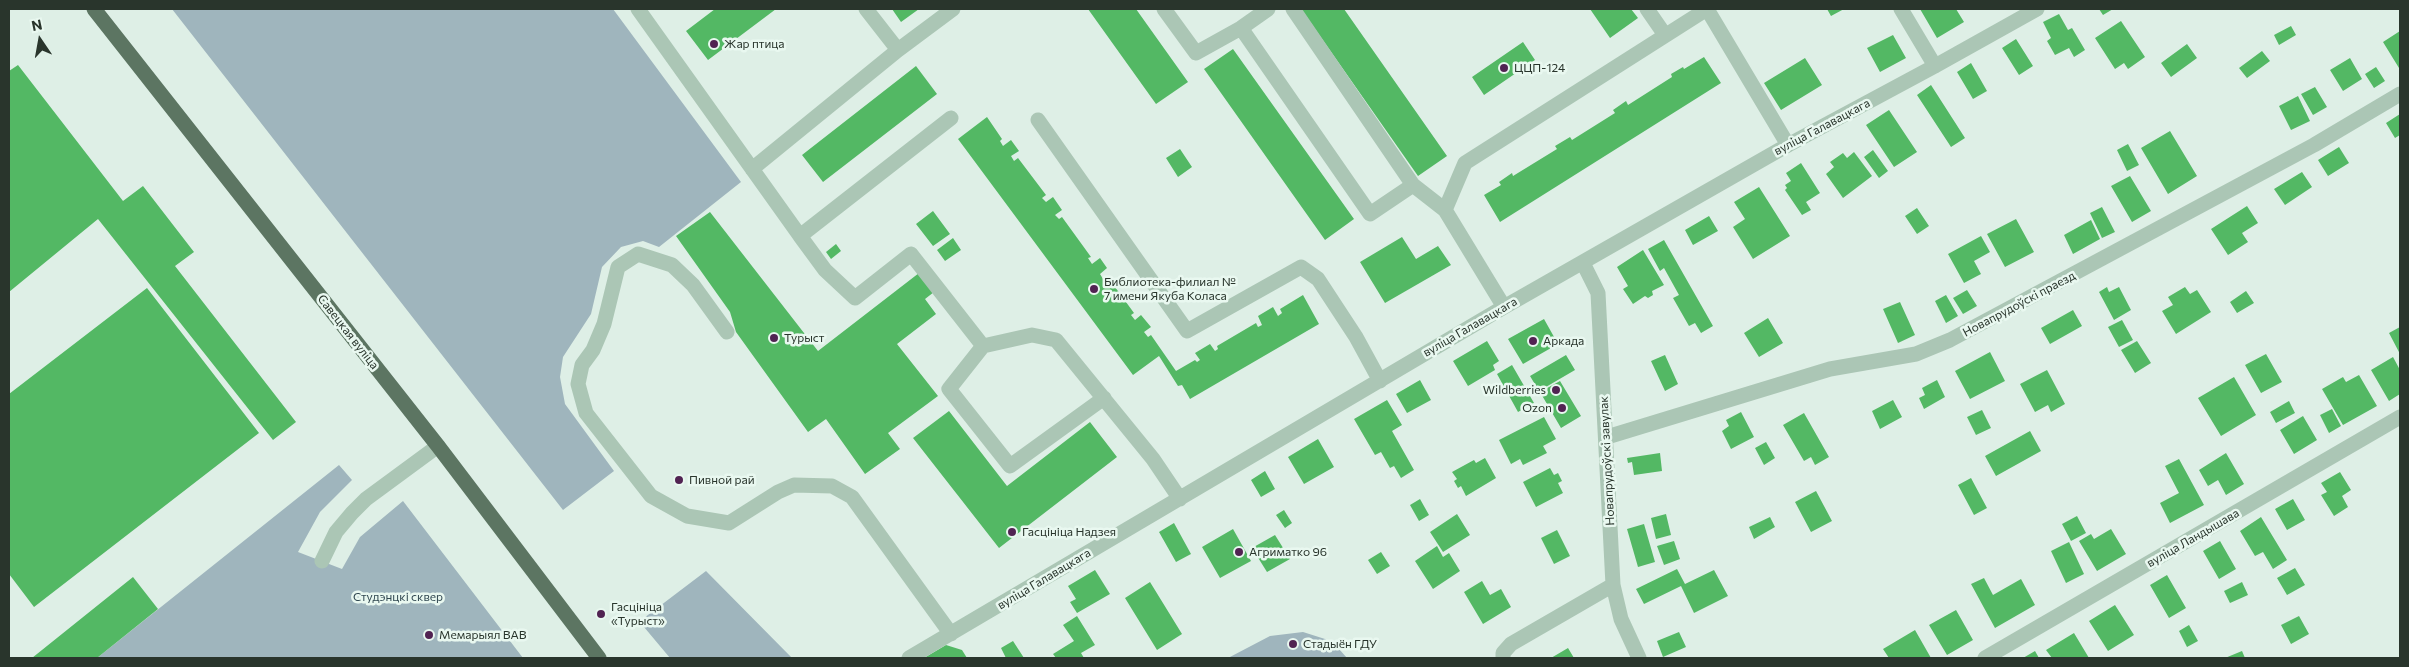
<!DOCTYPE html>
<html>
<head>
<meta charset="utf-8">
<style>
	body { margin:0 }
	#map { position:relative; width:2409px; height:667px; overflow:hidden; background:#deefe6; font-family:Commissioner,sans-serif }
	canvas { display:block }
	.frame { position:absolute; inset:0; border:10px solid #29352c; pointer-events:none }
	.north { position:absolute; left:15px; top:15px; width:50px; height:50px; -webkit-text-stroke:4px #e9f8f0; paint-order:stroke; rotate:348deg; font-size:14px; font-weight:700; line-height:20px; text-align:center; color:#29352c }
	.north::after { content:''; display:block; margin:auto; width:18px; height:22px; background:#29352c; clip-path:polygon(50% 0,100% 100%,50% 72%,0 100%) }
</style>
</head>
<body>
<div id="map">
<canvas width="2409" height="667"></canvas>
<div class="frame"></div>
<div class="north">N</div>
</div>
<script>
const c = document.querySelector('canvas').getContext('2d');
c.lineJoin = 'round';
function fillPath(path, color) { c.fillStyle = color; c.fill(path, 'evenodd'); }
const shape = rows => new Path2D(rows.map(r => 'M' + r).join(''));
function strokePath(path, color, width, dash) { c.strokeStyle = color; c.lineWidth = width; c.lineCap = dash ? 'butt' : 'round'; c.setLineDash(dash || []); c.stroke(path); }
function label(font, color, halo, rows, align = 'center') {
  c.font = font + ' Commissioner,sans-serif'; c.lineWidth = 5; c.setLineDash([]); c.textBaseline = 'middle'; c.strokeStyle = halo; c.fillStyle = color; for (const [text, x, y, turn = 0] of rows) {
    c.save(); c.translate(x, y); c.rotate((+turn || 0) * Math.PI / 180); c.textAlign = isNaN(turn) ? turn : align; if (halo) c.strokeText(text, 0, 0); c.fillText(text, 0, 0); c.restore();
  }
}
const green = shape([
	[172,9,613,9,741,182,659,247,643,241,621,247,602,267,591,314,563,357,560,377,565,404,614,471,563,510],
	[339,465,352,480,320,512,298,552,342,569,360,537,403,501,523,658,97,658],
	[706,571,792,658,670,658,644,627,644,618],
	[1303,632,1325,639,1339,649,1347,658,1228,658,1270,636]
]);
const building = shape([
	[715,9,776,9,708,60,686,31],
	[892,9,919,9,901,22],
	[1088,9,1136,9,1188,82,1156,104],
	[1301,9,1344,9,1447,156,1418,176],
	[1590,9,1631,9,1638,18,1610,38],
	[1827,9,1844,9,1831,16],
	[1920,9,1956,9,1964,22,1937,38],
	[2099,9,2113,9,2103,15],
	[2059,14,2068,30,2072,28,2085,50,2074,57,2069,48,2055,55,2047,41,2051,38,2043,22],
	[2121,21,2145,57,2128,69,2124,63,2115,69,2095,38],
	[2291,26,2296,35,2279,45,2274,35],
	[2400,31,2400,67,2399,68,2383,42],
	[1893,35,1906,58,1880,72,1867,48],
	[2016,39,2033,66,2019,75,2002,48],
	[1523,42,1535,60,1484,95,1472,77],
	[2187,44,2197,58,2171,77,2161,63],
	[1233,49,1354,219,1325,240,1204,69],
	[2262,51,2270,61,2247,78,2239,68],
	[1704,57,1721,83,1500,222,1484,195,1501,185,1499,182,1512,173,1513,176,1557,149,1555,146,1570,137,1572,140,1615,113,1613,110,1626,101,1628,105,1672,77,1671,74,1683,67,1684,69],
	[1805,58,1822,85,1781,110,1764,83],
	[2350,58,2362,79,2343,91,2330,70],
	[1971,63,1987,91,1973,99,1957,72],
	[18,65,123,201,143,186,194,252,175,266,296,422,273,440,98,219,9,292,9,71],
	[916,66,937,94,823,182,802,155],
	[2376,67,2385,81,2374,88,2365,74],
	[1931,85,1965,138,1951,147,1917,95],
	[2315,87,2327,107,2313,115,2301,94],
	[2298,96,2310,121,2291,130,2279,106],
	[1889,110,1917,152,1894,167,1866,125],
	[2400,114,2400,135,2395,138,2386,123],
	[987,117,1002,139,1000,141,1003,146,1011,140,1019,151,1011,156,1014,161,1018,158,1046,195,1042,198,1046,202,1053,197,1062,210,1055,215,1059,219,1062,217,1091,257,1088,258,1092,264,1100,258,1107,268,1100,274,1103,279,1107,276,1134,313,1131,315,1135,320,1141,315,1151,327,1144,332,1148,337,1151,335,1176,371,1195,360,1197,362,1200,360,1195,353,1210,344,1215,351,1218,349,1217,346,1256,323,1258,327,1262,325,1258,316,1273,307,1278,316,1282,313,1280,309,1303,295,1319,324,1190,399,1182,385,1178,386,1159,356,1133,375,958,139],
	[2170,131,2197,176,2168,194,2141,148],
	[2128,144,2139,165,2127,171,2117,150],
	[2339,147,2349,163,2328,176,2318,160],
	[1180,149,1192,167,1178,177,1166,158],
	[1873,150,1888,171,1879,178,1864,157],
	[1854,152,1872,176,1843,198,1826,174,1834,167,1830,162,1843,153,1847,158],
	[1801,163,1820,193,1806,202,1811,210,1802,215,1785,190,1787,188,1785,185,1791,181,1786,173],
	[2302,172,2312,187,2285,205,2274,189],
	[2130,176,2151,211,2132,222,2111,186],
	[1759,187,1790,236,1753,259,1733,227,1745,219,1734,202],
	[2247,206,2258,223,2242,233,2248,242,2228,255,2211,229],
	[2102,207,2115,232,2102,238,2090,213],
	[1917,208,1929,226,1917,234,1905,216],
	[933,211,950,234,933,246,916,224],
	[710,212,818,351,919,273,934,292,925,299,936,314,897,344,938,396,888,433,900,449,865,474,826,419,808,432,736,332,730,312,676,236],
	[1709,216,1718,231,1693,245,1685,230],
	[2016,219,2034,252,2005,267,1987,234],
	[2091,220,2100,239,2073,254,2064,235],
	[1981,236,1990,252,1974,261,1981,274,1964,283,1948,254],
	[1402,237,1416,259,1438,246,1451,265,1385,303,1360,262],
	[953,238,961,250,945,261,937,250],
	[1664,240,1713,326,1701,333,1695,323,1689,326,1673,298,1679,295,1664,268,1660,271,1648,249],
	[836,244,841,251,831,259,826,252],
	[1643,250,1664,285,1652,291,1653,295,1648,298,1645,296,1633,304,1623,289,1628,286,1617,267],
	[2107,287,2109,292,2119,287,2131,310,2114,320,2099,292],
	[2185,287,2190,294,2197,290,2211,312,2176,334,2162,311,2173,305,2168,297],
	[147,288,259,433,34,607,9,574,9,394],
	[1967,290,1977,306,1963,314,1953,298],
	[2246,291,2254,303,2237,313,2230,302],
	[1946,295,1958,316,1946,323,1935,301],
	[1900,302,1915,335,1898,343,1883,309],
	[2073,310,2082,326,2050,344,2041,328],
	[1768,318,1783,343,1759,357,1744,333],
	[1544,319,1558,344,1523,364,1508,339],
	[2122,320,2133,340,2119,347,2108,327],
	[2400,327,2400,354,2389,333],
	[1487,341,1499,361,1493,365,1495,370,1468,386,1453,361],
	[2137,341,2151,363,2135,373,2121,350],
	[1990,352,2005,381,1970,399,1955,371],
	[2266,354,2282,382,2261,393,2245,365],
	[1566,355,1575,370,1539,391,1530,376],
	[1665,355,1678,384,1665,391,1651,361],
	[2393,357,2400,370,2400,394,2389,401,2371,370],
	[1512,365,1534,403,1518,412,1497,374],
	[2047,370,2065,404,2051,412,2048,405,2035,412,2020,384],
	[2359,375,2377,406,2343,425,2322,389,2343,377,2346,382],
	[2234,377,2256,415,2221,436,2198,398],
	[1420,380,1431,400,1407,413,1396,394],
	[1937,380,1945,397,1924,409,1919,398,1925,395,1922,388],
	[1560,381,1581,416,1561,428,1540,392],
	[1387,400,1402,425,1392,431,1414,470,1401,478,1394,466,1390,468,1381,452,1375,455,1354,419],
	[1893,400,1902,417,1880,429,1872,411],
	[2289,401,2295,413,2276,423,2270,412],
	[2332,409,2341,426,2329,433,2320,415],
	[1982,410,1991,428,1976,435,1967,417],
	[949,411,1007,486,1090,422,1117,457,999,548,913,438],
	[1741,412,1754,437,1731,449,1722,431,1729,426,1726,420],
	[1804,413,1829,457,1815,465,1811,457,1804,461,1783,425],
	[2303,416,2317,440,2294,454,2280,430],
	[1544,417,1556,439,1543,446,1547,453,1523,465,1520,459,1511,464,1499,440],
	[2030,431,2041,451,1996,476,1985,456],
	[1318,439,1334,467,1304,484,1288,457],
	[1766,442,1775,458,1764,465,1755,448],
	[1660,453,1662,471,1634,475,1632,462,1628,463,1627,458],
	[2226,453,2244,484,2226,495,2218,480,2208,486,2199,470],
	[1485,458,1496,478,1466,496,1461,486,1458,488,1454,481,1457,479,1452,472,1474,460,1476,463],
	[2179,459,2204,505,2170,523,2160,503,2179,493,2165,466],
	[1550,468,1554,475,1558,473,1562,481,1558,483,1563,493,1536,507,1523,482],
	[1265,471,1275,489,1261,497,1251,480],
	[2340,472,2351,490,2342,496,2348,507,2334,516,2321,495,2327,492,2321,483],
	[1971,478,1987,508,1974,515,1958,485],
	[1816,491,1832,521,1811,532,1795,502],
	[1420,499,1429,515,1419,521,1410,505],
	[2293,499,2305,520,2287,530,2275,509],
	[1284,510,1292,523,1285,528,1276,515],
	[1457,514,1470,535,1443,552,1430,532],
	[1666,514,1671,535,1656,539,1651,518],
	[2077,516,2086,533,2071,541,2062,524],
	[1770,517,1775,527,1754,539,1749,527],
	[2261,517,2287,560,2273,569,2263,552,2255,556,2240,531],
	[1174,523,1191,554,1176,562,1159,532],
	[1644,524,1655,562,1638,567,1627,529],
	[1233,529,1251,561,1220,578,1202,547],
	[2111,529,2126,554,2097,571,2079,541,2091,534,2094,539],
	[1557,530,1570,556,1554,564,1541,538],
	[1275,535,1290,559,1267,572,1252,548],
	[1674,541,1680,559,1664,565,1657,546],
	[2220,541,2236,569,2219,579,2203,551],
	[2069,542,2084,574,2066,583,2051,551],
	[1437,546,1443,557,1449,553,1460,571,1433,589,1415,561],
	[1381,552,1390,566,1377,574,1368,560],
	[2295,568,2305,585,2287,595,2277,578],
	[1677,569,1685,584,1714,570,1728,596,1694,613,1681,586,1644,604,1636,589],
	[1095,570,1110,594,1077,613,1070,602,1076,599,1068,586],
	[2167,575,2186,608,2169,618,2150,585],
	[133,577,158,609,97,658,32,658],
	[1984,578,1993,595,2021,579,2035,605,1995,628,1971,584],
	[1482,581,1490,595,1501,589,1511,607,1483,624,1464,592],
	[1150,582,1182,634,1157,650,1125,598],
	[2242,582,2248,595,2230,603,2224,591],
	[2115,605,2134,635,2108,651,2089,621],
	[1956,610,1973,640,1947,655,1929,625],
	[1077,616,1095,645,1081,653,1084,658,1056,658,1053,654,1074,641,1063,625],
	[2299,616,2309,634,2291,644,2281,625],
	[2189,625,2198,641,2187,647,2179,631],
	[1915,630,1931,658,1889,658,1883,649],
	[1679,632,1686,647,1663,657,1657,641],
	[2074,633,2089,658,2052,658,2046,650],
	[1013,641,1024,658,1006,658,1001,648],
	[946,645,962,650,967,658,924,658],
	[1568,648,1574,658,1551,658],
	[2035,651,2039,658,2023,658],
	[2242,651,2245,658,2225,658]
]);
const minor = shape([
	[638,9,800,236,951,118],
	[866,9,898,50,953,9],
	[1164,9,1196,53,1241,28,1268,9],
	[1293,9,1413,185,1445,210,1504,307],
	[1647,9,1665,35],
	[1901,9,1935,66],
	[1241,28,1370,214,1413,185],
	[1038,120,1187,331,1301,267,1318,279,1356,337,1380,381],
	[752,169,898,50],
	[1445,210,1465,163,1707,9,1788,145],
	[800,236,825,270,855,298,911,254,983,346,1032,335,1056,340,1153,459,1180,499],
	[1583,263,1598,293,1613,585,1621,619,1639,658],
	[727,332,693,285,672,265,638,254,618,267,604,324,593,350,582,365,578,384,586,413,651,496,687,516,729,523,778,492,794,485,832,486,852,497,951,634],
	[983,346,949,389,1010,466,1104,398],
	[1607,437,1830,369,1916,354,1950,340,2314,145,2400,94],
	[322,561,336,532,352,513,366,499,438,446],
	[909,658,1504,307,1788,145,1935,66,2037,9],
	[1503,658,1503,653,1511,644,1613,585],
	[1985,658,2400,417]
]);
const major = shape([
	[94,9,438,446,599,658]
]);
const markers = [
	[714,44,5,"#512352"],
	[1504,68,5,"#512352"],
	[1094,289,5,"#512352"],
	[774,338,5,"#512352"],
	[1533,341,5,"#512352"],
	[1556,390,5,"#512352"],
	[1562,408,5,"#512352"],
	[679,480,5,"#512352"],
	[1012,532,5,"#512352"],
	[1239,552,5,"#512352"],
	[601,614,5,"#512352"],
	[429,635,5,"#512352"],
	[1293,644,5,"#512352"]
];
const poiNames = [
	["Жар птица",724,44],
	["ЦЦП-124",1514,68],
	["Библиотека-филиал №",1104,282],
	["7 имени Якуба Коласа",1104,296],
	["Турыст",784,338],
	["Аркада",1543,341],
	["Wildberries",1546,390,"right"],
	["Ozon",1552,408,"right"],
	["Пивной рай",689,480],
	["Гасцініца Надзея",1022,532],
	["Агриматко 96",1249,552],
	["Гасцініца",611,607],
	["«Турыст»",611,621],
	["Мемарыял ВАВ",439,635],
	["Стадыён ГДУ",1303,644]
];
const streetNames = [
	["вуліца Галавацкага",1822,127,-28],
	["Новапрудоўскі праезд",2019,304,-28],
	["вуліца Галавацкага",1470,327,-30],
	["Савецкая вуліца",348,332,52],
	["Новапрудоўскі завулак",1607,461,-93],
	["вуліца Ландышава",2193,538,-30],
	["вуліца Галавацкага",1044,579,-31]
];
const parkNames = [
	["Студэнцкі сквер",398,597]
];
fillPath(green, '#9fb5bd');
fillPath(building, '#53b864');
strokePath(minor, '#abc6b5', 15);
strokePath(major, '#5c7562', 15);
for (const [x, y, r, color] of markers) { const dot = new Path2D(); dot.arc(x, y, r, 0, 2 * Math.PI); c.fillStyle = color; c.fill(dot); strokePath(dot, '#e9f8f0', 2); }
label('12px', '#29352c', '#e9f8f0', poiNames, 'left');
label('12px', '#29352c', '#e9f8f0', streetNames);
label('12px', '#304750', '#e9f8f0', parkNames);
</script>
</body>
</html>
